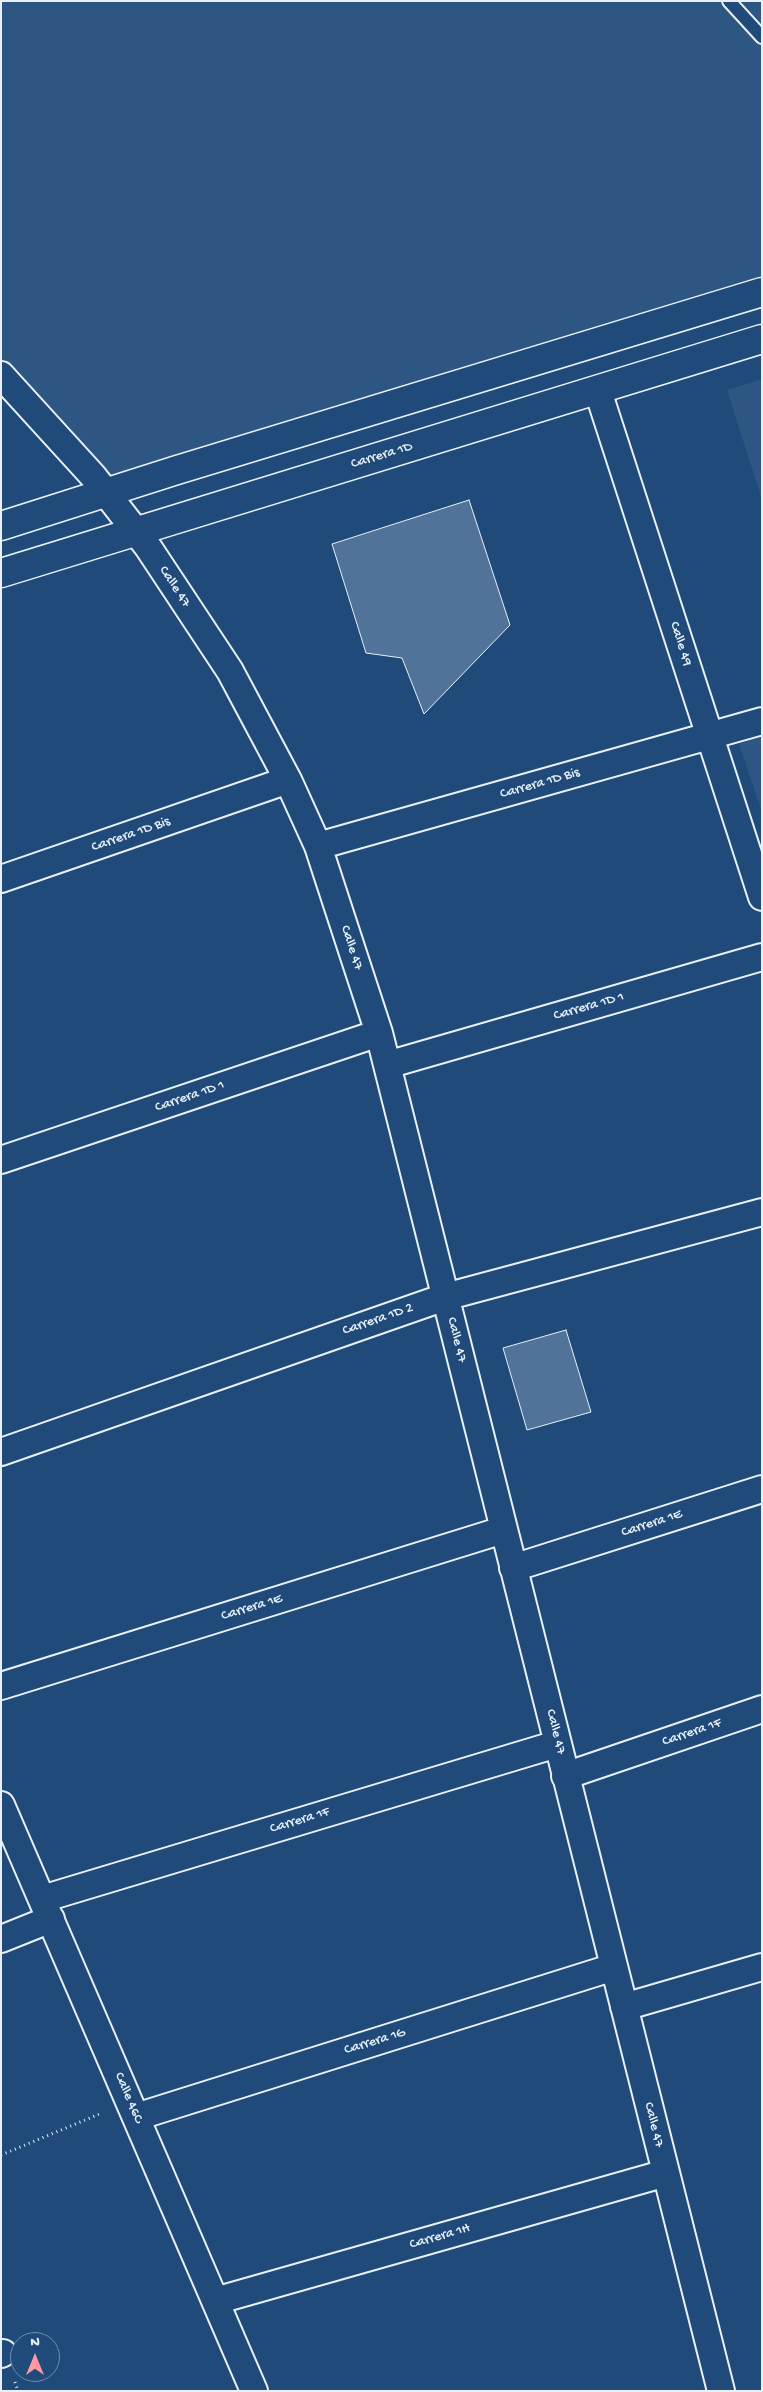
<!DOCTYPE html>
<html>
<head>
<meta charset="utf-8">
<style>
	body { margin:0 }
	#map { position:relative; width:763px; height:2392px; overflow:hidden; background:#1f4a7a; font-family:"Gochi Hand",sans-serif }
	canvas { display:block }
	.frame { position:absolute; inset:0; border:2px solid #e8f1f8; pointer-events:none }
	.north { position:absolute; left:10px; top:2332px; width:50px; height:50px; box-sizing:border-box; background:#1f4a7a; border:1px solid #6f8dac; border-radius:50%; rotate:0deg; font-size:14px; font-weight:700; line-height:20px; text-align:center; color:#e8f1f8 }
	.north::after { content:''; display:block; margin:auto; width:18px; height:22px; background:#ff9aa2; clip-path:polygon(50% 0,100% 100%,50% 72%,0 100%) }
</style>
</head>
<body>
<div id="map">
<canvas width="763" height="2392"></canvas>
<div class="frame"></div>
<div class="north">N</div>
</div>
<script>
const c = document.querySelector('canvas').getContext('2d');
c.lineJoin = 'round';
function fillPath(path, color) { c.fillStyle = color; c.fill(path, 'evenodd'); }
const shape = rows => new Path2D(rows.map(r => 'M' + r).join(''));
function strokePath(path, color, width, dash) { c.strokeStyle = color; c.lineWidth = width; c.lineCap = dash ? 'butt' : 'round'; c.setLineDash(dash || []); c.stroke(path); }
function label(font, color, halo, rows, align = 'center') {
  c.font = font + ' "Gochi Hand",sans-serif'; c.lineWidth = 4; c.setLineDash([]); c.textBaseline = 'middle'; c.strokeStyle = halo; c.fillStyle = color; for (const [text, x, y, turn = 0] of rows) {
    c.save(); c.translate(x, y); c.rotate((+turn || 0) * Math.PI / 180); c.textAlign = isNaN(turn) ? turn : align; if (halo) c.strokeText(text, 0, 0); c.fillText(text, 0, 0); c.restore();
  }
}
const built = shape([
	[1,1,762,1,762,292,106,492,1,375],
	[762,379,762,500,727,390],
	[762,737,762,812,739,744]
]);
const building = shape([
	[469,500,510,625,424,714,402,658,366,653,332,544,469,500],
	[566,1330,591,1412,527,1430,503,1348,566,1330]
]);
const path = shape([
	[1,2155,102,2113],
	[15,2382,18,2391]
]);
const service = shape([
	[729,1,762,37]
]);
const minor = shape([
	[1,375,93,476,148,547,230,671,288,780,318,846,379,1033,721,2391],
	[598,391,762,897],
	[318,846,762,721],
	[1,879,288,780],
	[387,1065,762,957],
	[1,1160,379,1033],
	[1,1452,445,1297,762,1212],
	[513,1568,762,1489],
	[1,1686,503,1530],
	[565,1776,762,1709],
	[1,1805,254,2391],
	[42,1899,557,1744],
	[1,1939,51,1919],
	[624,2007,762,1967],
	[136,2117,614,1967],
	[215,2301,666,2173],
	[1,2354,3,2353]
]);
const tertiary = shape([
	[1,526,177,470,762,292],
	[1,573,762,339]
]);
const streetNames = [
	["Carrera 1D",382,456,-17],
	["Calle 47",174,587,57],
	["Calle 49",680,644,72],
	["Carrera 1D Bis",540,784,-16],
	["Carrera 1D Bis",131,835,-19],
	["Calle 47",351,948,72],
	["Carrera 1D 1",589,1007,-16],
	["Carrera 1D 1",190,1097,-19],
	["Carrera 1D 2",378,1320,-19],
	["Calle 47",456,1340,76],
	["Carrera 1E",652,1524,-18],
	["Carrera 1E",252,1608,-17],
	["Calle 47",555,1732,76],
	["Carrera 1F",692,1733,-19],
	["Carrera 1F",300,1821,-17],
	["Carrera 1G",375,2042,-17],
	["Calle 46C",128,2098,67],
	["Calle 47",653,2125,76],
	["Carrera 1H",440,2237,-16]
];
fillPath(built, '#2e5683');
fillPath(building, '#517399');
strokePath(building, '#e8f1f8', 1);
strokePath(service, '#e8f1f8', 16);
strokePath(minor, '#e8f1f8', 30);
strokePath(tertiary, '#e8f1f8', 31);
strokePath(path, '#e8f1f8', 3, [1, 4]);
strokePath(service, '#1f4a7a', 12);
strokePath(minor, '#1f4a7a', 26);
strokePath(tertiary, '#1f4a7a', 28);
label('14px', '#e8f1f8', '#1f4a7a', streetNames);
</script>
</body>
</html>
